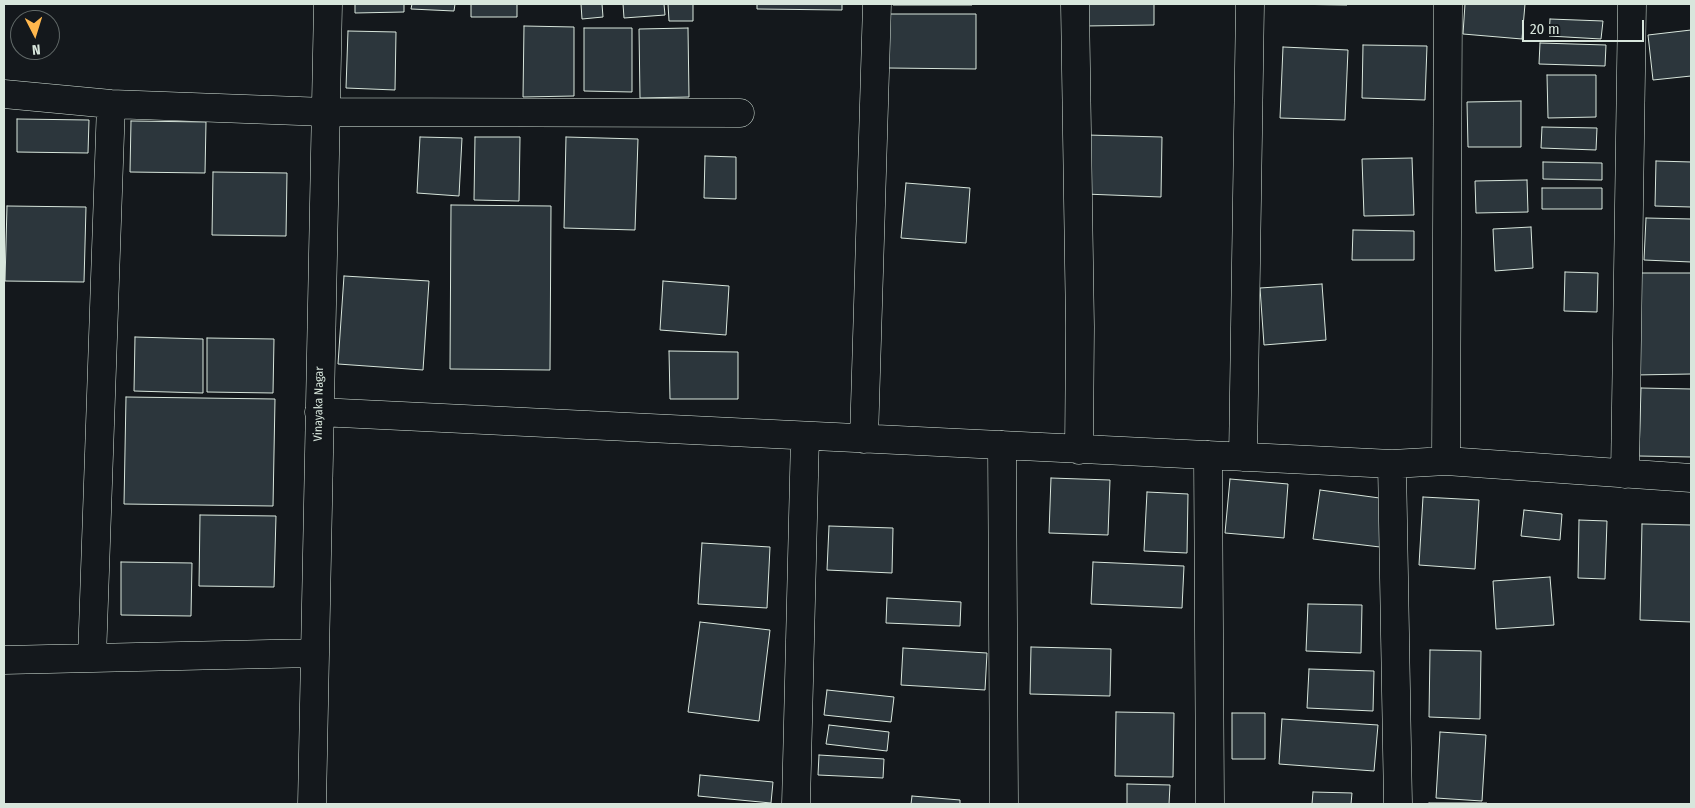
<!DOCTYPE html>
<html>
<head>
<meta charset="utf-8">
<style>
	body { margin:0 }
	#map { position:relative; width:1695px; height:808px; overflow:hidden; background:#14181c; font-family:"Fira Sans Condensed",sans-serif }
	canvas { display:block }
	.frame { position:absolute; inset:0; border:5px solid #d8e6dc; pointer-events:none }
	.north { position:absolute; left:10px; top:10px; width:50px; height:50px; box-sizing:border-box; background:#14181c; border:1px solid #626a69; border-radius:50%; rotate:175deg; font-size:14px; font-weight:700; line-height:20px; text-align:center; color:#d8e6dc }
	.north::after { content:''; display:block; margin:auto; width:18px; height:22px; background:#ffb74d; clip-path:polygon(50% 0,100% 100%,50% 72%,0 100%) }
	.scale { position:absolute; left:1522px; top:20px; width:122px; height:22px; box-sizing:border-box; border:2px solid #d8e6dc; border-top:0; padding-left:6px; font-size:15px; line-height:18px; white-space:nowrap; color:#d8e6dc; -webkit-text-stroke:4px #14181c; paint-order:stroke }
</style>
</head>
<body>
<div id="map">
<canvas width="1695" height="808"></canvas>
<div class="frame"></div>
<div class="north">N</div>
<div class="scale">20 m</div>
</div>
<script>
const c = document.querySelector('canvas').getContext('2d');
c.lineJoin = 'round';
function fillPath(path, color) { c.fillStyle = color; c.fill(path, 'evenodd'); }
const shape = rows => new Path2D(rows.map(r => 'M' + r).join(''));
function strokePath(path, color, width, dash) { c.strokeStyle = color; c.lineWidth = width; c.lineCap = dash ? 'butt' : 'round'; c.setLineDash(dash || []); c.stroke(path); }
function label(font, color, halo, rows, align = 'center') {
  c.font = font + ' "Fira Sans Condensed",sans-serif'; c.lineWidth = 4; c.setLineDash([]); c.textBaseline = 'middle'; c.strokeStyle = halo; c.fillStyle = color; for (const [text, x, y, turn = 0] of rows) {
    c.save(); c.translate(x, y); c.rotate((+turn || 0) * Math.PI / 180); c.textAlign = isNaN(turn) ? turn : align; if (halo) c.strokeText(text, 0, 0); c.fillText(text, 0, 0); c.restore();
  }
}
const building = shape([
	[355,4,404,4,404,12,355,13,355,4],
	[412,4,455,4,454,11,411,9,412,4],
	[471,4,517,4,517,17,471,17,471,4],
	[581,4,602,4,603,17,582,19,581,4],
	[623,4,664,4,665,15,624,18,623,4],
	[668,4,693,4,693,21,669,21,668,4],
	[757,4,842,4,842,10,757,9,757,4],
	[893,4,972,4,972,5,893,5,893,4],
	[1084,4,1154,4,1154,25,1084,26,1084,4],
	[1281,4,1347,4,1347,5,1281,4],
	[1465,4,1525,4,1522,39,1463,34,1465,4],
	[888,14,976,14,976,69,888,68,888,14],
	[1550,19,1603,21,1601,39,1549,36,1550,19],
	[524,26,574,27,574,96,523,97,524,26],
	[584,28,632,28,632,92,584,91,584,28],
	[688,28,689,97,640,98,639,29,688,28],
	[1691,30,1691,76,1653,80,1648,35,1691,30],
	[348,31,396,32,395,90,346,88,348,31],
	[1540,43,1606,45,1605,66,1539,64,1540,43],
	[1363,45,1427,46,1425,100,1362,98,1363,45],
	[1283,47,1348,50,1345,120,1280,118,1283,47],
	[1547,75,1596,75,1596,117,1548,118,1547,75],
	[1521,101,1521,147,1468,147,1467,102,1521,101],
	[17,119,89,120,88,153,17,152,17,119],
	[131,121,206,122,205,173,130,172,131,121],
	[1542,127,1597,128,1596,150,1541,148,1542,127],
	[1087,135,1162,137,1161,197,1085,194,1087,135],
	[420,137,462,138,459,196,417,193,420,137],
	[475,137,520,137,519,201,474,200,475,137],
	[566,137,638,139,635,230,564,228,566,137],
	[705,156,736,157,736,199,704,198,705,156],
	[1412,158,1414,215,1364,216,1362,159,1412,158],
	[1656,161,1691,162,1691,207,1655,206,1656,161],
	[1543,162,1602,163,1602,180,1543,179,1543,162],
	[213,172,287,173,286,236,212,235,213,172],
	[1527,180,1528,212,1476,213,1475,181,1527,180],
	[906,183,970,188,966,243,901,238,906,183],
	[1542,188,1602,188,1602,209,1542,209,1542,188],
	[451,205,551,206,550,370,450,369,451,205],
	[7,206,86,207,84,282,5,281,7,206],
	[1646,218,1691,219,1691,262,1644,260,1646,218],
	[1531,227,1533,268,1495,271,1493,229,1531,227],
	[1353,230,1414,231,1414,260,1352,260,1353,230],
	[1565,272,1598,273,1597,312,1564,311,1565,272],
	[1635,273,1691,273,1691,374,1635,375,1635,273],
	[344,276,429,281,423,370,338,364,344,276],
	[663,281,729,286,726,335,660,330,663,281],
	[1322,284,1326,340,1264,345,1260,288,1322,284],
	[135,337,203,339,203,393,134,391,135,337],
	[207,338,274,339,273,393,207,392,207,338],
	[669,351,738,352,738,399,670,399,669,351],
	[1641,388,1691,389,1691,457,1639,456,1641,388],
	[126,397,275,399,273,506,124,504,126,397],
	[1051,478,1110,480,1108,535,1049,533,1051,478],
	[1230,479,1288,484,1284,538,1225,533,1230,479],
	[1320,490,1387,499,1380,547,1313,539,1320,490],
	[1147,492,1188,494,1187,553,1144,551,1147,492],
	[1423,497,1479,500,1475,569,1419,565,1423,497],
	[1524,510,1562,514,1560,540,1521,536,1524,510],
	[200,515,276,516,274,587,199,586,200,515],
	[1579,520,1607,521,1605,579,1578,578,1579,520],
	[1642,524,1691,525,1691,622,1640,620,1642,524],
	[829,526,893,528,892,573,827,570,829,526],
	[702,543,770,547,767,608,698,604,702,543],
	[121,562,192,563,191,616,121,615,121,562],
	[1093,562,1184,566,1182,608,1091,604,1093,562],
	[1550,577,1554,625,1496,629,1493,581,1550,577],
	[887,598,961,602,960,626,886,623,887,598],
	[1308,604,1362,605,1361,653,1306,651,1308,604],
	[700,622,770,630,759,721,688,712,700,622],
	[1031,647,1111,649,1110,696,1030,694,1031,647],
	[903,648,987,653,985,690,901,685,903,648],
	[1430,650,1481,651,1480,719,1429,717,1430,650],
	[1309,669,1374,671,1373,711,1307,708,1309,669],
	[827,690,894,697,891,722,824,715,827,690],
	[1116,712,1174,713,1173,777,1115,776,1116,712],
	[1232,713,1265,713,1265,759,1232,759,1232,713],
	[1282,719,1378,725,1374,771,1279,764,1282,719],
	[829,725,889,732,887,751,826,744,829,725],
	[1440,732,1486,735,1482,801,1436,798,1440,732],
	[819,755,884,759,883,778,818,775,819,755],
	[700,775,773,782,771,803,698,796,700,775],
	[1127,784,1170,785,1169,804,1127,804,1127,784],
	[1313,792,1352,793,1351,804,1312,804,1313,792],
	[912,796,960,800,960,804,911,804,912,796],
	[1429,803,1487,803,1487,804,1429,804,1429,803]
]);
const minor = shape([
	[1075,4,1080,327,1079,450],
	[4,94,111,104,326,112,740,113],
	[319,412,1392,464,1446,461,1691,478],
	[864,439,877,4],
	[1002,445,1004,804],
	[1208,455,1210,804],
	[1243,457,1250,4],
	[1446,461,1448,4],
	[1392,464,1398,804],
	[1625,474,1632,4],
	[92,658,111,104],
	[4,660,314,653],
	[312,804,328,4],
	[796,804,805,436]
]);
const streetNames = [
	["Vinayaka Nagar",319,404,-89]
];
fillPath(building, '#2c363c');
strokePath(building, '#d8e6dc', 1);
strokePath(minor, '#d8e6dc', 29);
strokePath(minor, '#14181c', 28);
label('12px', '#d8e6dc', '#14181c', streetNames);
</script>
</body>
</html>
